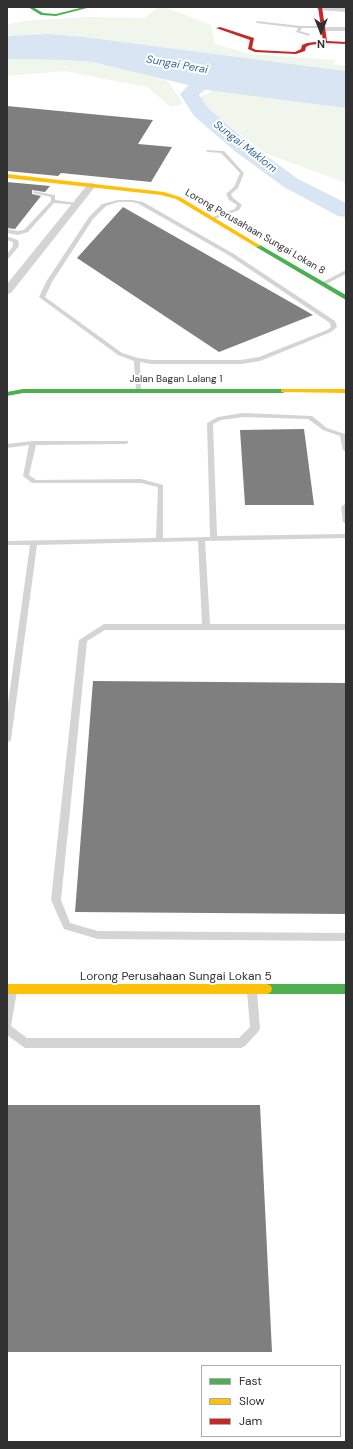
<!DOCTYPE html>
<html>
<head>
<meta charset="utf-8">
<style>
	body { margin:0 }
	#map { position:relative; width:353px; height:1449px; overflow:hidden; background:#fff; font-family:"DM Sans",sans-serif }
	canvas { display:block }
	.frame { position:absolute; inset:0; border:8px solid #303030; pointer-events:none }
	.legend { position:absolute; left:201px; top:1365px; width:140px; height:72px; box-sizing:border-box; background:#fff; border:1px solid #acacac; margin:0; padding:5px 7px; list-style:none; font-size:12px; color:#303030 }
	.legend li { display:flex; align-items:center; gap:8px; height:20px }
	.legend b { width:20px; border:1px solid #acacac }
	.north { position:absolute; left:301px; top:12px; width:40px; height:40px; -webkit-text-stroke:3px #fff; paint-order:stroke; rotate:180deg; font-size:11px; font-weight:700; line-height:16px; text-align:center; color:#303030 }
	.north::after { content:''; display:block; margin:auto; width:14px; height:18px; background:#303030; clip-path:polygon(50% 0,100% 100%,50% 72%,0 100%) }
</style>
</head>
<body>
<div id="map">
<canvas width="353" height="1449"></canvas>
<div class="frame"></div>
<ul class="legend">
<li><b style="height:5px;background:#4caf50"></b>Fast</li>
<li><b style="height:5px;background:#ffc107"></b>Slow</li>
<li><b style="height:5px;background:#c62828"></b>Jam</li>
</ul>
<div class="north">N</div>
</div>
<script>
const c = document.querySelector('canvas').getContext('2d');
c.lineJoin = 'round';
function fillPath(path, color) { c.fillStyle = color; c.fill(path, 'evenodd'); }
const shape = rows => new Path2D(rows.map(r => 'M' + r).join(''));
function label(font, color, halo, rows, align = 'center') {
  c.font = font + ' "DM Sans",sans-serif'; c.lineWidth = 4; c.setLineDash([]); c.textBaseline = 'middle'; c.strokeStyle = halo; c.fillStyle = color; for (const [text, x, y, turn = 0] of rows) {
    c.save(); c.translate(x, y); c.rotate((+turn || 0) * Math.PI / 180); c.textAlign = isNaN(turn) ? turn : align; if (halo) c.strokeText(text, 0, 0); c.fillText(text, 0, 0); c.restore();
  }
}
const green = shape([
	[158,7,165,7,211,25,215,44,251,54,336,60,333,64,346,66,346,71,84,37,48,34,11,36,7,34,7,25,23,21,88,17,145,18],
	[7,59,66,60,93,62,122,68,168,81,183,104,171,107,147,87,64,71,7,76],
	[213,91,346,108,346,183,265,153,206,108,200,97]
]);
const water = shape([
	[48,34,84,37,346,71,346,108,213,91,93,62,66,60,7,59,7,36]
]);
const river = shape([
	[226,69,232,70,235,74,232,78,203,91,199,95,208,108,250,144,298,179,346,203,346,217,338,216,284,187,236,152,194,116,180,94,191,83,226,69]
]);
const building = shape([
	[7,106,153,120,138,144,172,147,151,182,61,173,58,176,7,171],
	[7,182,50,186,45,192,32,190,32,194,41,196,15,229,7,228],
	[123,207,313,315,219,352,77,258],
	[304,429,314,505,245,505,240,430],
	[93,681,346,683,346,914,75,912],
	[7,1105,260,1105,272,1352,7,1352]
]);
const lane = shape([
	[257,21,301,26,322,26,324,27,322,28,302,28,300,31,310,34,309,36,296,32,298,28,256,23,257,21],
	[206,150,224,151,244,173,238,188,231,194,233,198,242,205,239,210,212,220,210,219,210,218,235,209,237,205,229,200,226,194,234,187,240,173,221,153,208,152,206,151,206,150],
	[33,191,55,195,55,200,77,203,79,204,77,205,54,203,28,232,18,235,7,233,7,229,18,231,24,230,51,201,51,197,33,193,33,191],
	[118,200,133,200,143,202,234,254,335,321,337,327,331,332,260,361,241,364,152,364,140,362,141,390,138,392,136,391,134,361,118,355,39,297,46,282,89,217,102,204,118,200],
	[118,202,133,202,139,204,230,256,330,323,331,327,327,330,259,357,241,360,152,360,138,358,122,353,45,297,52,282,93,219,106,206,118,202],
	[9,237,18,240,19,246,9,258,7,259,7,254,13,246,13,242,7,240,7,238,9,237],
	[346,270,346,274,324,285,319,284,346,270],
	[243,413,312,416,327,428,345,434,346,452,343,450,340,436,323,430,308,419,243,417,221,420,213,424,217,536,346,534,346,538,205,541,210,624,346,624,346,630,105,630,87,641,61,900,70,923,98,931,346,933,346,941,98,939,67,930,64,929,51,900,79,640,104,624,202,624,198,541,37,545,11,740,7,743,7,711,30,545,7,545,7,541,156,538,158,487,141,483,32,483,23,476,29,445,7,448,7,444,33,441,128,441,128,443,126,444,36,445,29,475,36,480,141,479,163,485,163,538,210,537,207,423,218,417,243,413],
	[346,503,346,524,343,522,341,507,346,503],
	[12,987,15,988,17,991,11,1026,27,1038,239,1038,250,1027,247,991,249,988,252,987,255,988,257,991,260,1029,258,1032,245,1046,241,1048,25,1048,7,1035,7,992,9,988,12,987]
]);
const street = shape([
	[317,7,346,8,346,12,320,10,317,10,317,7],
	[319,27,346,27,346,31,319,31,319,27],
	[91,183,94,184,94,188,11,293,7,294,7,284,88,184,91,183]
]);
const fast = shape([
	[28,7,33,7,43,13,56,14,84,7,91,7,56,16,41,15,28,7],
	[256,245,260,245,346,295,346,300,256,247,256,245],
	[23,389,283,389,286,391,283,393,23,393,7,396,7,392,23,389],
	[267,984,346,984,346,994,267,994,263,992,262,989,263,986,267,984]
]);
const slow = shape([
	[7,174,164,192,180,197,261,246,256,247,176,199,161,195,7,178,7,174],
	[283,389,346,389,346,393,281,392,281,390,283,389],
	[7,984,267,984,271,986,272,989,271,992,267,994,7,994,7,984]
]);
const jam = shape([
	[318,7,322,7,327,41,346,42,346,44,325,43,310,45,306,47,305,51,296,54,255,52,248,49,250,40,216,28,220,27,254,38,252,48,256,50,295,52,301,49,302,45,307,43,323,41,318,7]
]);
const farStreetnames = [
	["Lorong Perusahaan Sungai Lokan 8",255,232,30],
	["Jalan Bagan Lalang 1",176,379]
];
const farWaternames = [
	["Sungai Perai",177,65,10],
	["Sungai Maklom",245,147,38]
];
const streetNames = [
	["Lorong Perusahaan Sungai Lokan 5",176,977]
];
fillPath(green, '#f0f6ec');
fillPath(water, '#d8e6f4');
fillPath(river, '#d8e6f4');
fillPath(building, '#7f7f7f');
fillPath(lane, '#d4d4d4');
fillPath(street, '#d4d4d4');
fillPath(fast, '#4caf50');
fillPath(slow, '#ffc107');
fillPath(jam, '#c62828');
label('10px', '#303030', '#fff', farStreetnames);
label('italic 11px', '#376a98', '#fff', farWaternames);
label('12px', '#303030', '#fff', streetNames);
</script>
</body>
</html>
